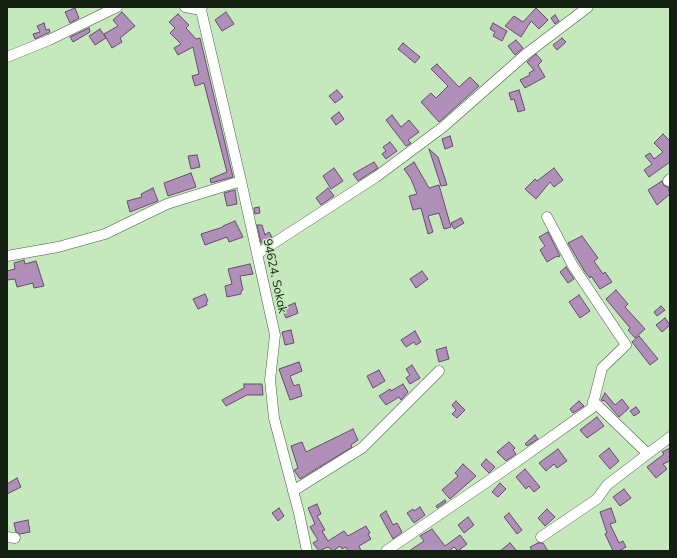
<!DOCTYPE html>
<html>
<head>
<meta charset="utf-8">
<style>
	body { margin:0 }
	#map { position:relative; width:677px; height:558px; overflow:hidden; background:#c5e8bc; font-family:Mulish,sans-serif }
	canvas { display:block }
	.frame { position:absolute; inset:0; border:8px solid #142112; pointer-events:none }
</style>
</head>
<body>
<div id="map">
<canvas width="677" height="558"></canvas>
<div class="frame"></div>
</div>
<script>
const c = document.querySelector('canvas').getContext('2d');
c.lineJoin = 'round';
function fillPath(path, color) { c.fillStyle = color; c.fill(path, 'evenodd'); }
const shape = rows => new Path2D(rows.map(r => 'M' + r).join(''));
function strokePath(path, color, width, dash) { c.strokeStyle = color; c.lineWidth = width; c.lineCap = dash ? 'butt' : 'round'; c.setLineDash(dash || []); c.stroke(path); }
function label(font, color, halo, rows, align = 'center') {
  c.font = font + ' Mulish,sans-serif'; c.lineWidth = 3; c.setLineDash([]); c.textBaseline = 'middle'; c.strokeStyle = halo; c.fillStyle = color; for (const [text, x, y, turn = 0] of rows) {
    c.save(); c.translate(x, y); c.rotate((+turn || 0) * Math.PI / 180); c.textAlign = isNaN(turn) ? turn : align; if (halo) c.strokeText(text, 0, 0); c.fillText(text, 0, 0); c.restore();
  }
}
const building = shape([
	[75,8,79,18,70,23,65,12,75,8],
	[536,8,548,20,539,29,531,21,521,37,505,26,514,16,523,22,536,8],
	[122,12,135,26,120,38,122,42,112,48,104,34,118,26,113,20,122,12],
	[226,12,234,24,222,31,215,20,226,12],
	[178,14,189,25,186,28,196,39,200,38,233,177,211,183,210,179,227,172,204,83,195,86,192,76,199,74,193,47,178,55,174,48,181,44,170,33,175,28,169,22,178,14],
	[555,15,559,21,555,24,551,18,555,15],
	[44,23,46,30,49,29,50,32,35,39,33,34,40,32,37,26,44,23],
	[493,23,507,31,502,41,493,36,495,32,490,29,493,23],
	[89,28,90,32,73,42,70,37,89,28],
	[100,29,106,38,95,45,89,36,100,29],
	[562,38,566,42,557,50,553,45,562,38],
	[516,40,523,48,515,55,508,46,516,40],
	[403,43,420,57,415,63,398,49,403,43],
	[536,54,542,61,538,65,545,77,525,88,520,80,530,75,529,73,534,70,527,62,536,54],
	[437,64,459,87,470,77,479,86,439,122,421,102,431,93,436,98,448,86,431,69,437,64],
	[337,90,343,97,335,103,329,96,337,90],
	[519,90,525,110,518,112,514,99,511,100,509,93,519,90],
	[339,112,344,119,336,125,331,118,339,112],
	[392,115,401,127,409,120,419,132,408,140,411,143,406,146,386,120,392,115],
	[663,134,670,141,670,162,649,177,644,170,652,164,645,156,650,153,654,159,663,152,654,143,663,134],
	[450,136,453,146,445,149,442,139,450,136],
	[390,142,397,151,386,159,382,154,386,151,383,147,390,142],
	[429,149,438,157,447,185,441,186,429,149],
	[197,155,200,167,191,169,188,156,197,155],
	[374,162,378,168,358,181,353,174,374,162],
	[414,162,429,188,439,185,451,227,444,229,439,213,428,216,433,232,428,234,421,208,413,210,409,196,417,194,411,179,404,169,414,162],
	[334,168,343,181,331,189,323,176,334,168],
	[554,168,563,180,554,187,550,182,536,199,525,189,535,179,537,181,554,168],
	[191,173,196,187,168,196,164,183,191,173],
	[662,181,664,186,668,187,670,194,657,205,648,190,662,181],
	[153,188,158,201,130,212,127,201,142,197,141,194,153,188],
	[328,188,334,196,321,205,316,198,328,188],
	[235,190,237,204,227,206,224,193,235,190],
	[259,207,260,213,255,214,254,208,259,207],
	[461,218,464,223,454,229,451,223,461,218],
	[235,221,243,237,229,242,227,237,205,245,201,234,223,227,223,226,235,221],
	[257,225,262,225,265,235,269,232,272,237,261,243,257,225],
	[548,232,560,256,558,257,557,256,547,262,540,250,545,246,539,237,548,232],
	[582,236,598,258,594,261,603,274,605,272,612,282,600,289,591,276,590,278,585,272,568,243,582,236],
	[24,260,25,264,36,261,44,286,34,288,33,283,17,287,15,279,7,280,7,271,15,269,14,263,24,260],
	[250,264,253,274,240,276,243,290,241,291,241,294,227,297,225,286,232,284,228,269,250,264],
	[566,267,574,279,568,283,560,272,566,267],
	[422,271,428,279,416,288,410,279,422,271],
	[616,290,628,304,625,307,645,329,635,338,628,330,630,328,606,299,616,290],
	[205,294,208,301,206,302,207,305,198,309,193,299,205,294],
	[579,295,590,311,580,318,569,302,579,295],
	[295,303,298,313,286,318,282,308,295,303],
	[661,306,665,310,657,316,654,312,661,306],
	[665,318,670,325,662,332,656,325,665,318],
	[291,330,294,343,285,345,282,332,291,330],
	[415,331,421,342,416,345,414,342,406,347,401,340,415,331],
	[639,336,658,359,650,365,632,342,639,336],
	[446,347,449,359,439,362,436,350,446,347],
	[299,362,302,371,290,376,294,386,299,384,302,396,290,400,279,369,299,362],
	[412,365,420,378,410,384,406,378,410,375,406,369,412,365],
	[379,370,385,381,373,388,367,376,379,370],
	[244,384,262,384,263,395,247,395,226,406,222,400,244,388,244,384],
	[403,384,408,392,401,400,399,397,386,405,379,396,390,389,391,391,403,384],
	[605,393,615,405,622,399,629,408,619,417,605,401,601,400,605,393],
	[456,401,465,410,457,418,452,414,456,410,452,405,456,401],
	[579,401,584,406,573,413,570,409,579,401],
	[636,407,640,412,634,416,630,411,636,407],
	[597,417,604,426,587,438,580,430,597,417],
	[353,429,358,440,351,445,352,447,300,479,294,470,298,468,291,446,302,442,306,452,353,429],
	[535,435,538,439,527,446,525,444,535,435],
	[509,442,515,448,513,450,516,454,506,461,497,452,509,442],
	[609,448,619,461,610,469,599,456,609,448],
	[670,448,670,461,663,464,667,469,656,478,647,467,664,454,662,452,670,448],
	[558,449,567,461,557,468,554,464,546,471,539,463,558,449],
	[486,459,495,467,489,473,481,465,486,459],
	[463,464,476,476,450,499,442,490,458,476,455,473,463,464],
	[525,469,540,487,534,492,529,486,526,489,516,477,525,469],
	[17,478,21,487,7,494,7,484,17,478],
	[500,483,506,489,498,497,492,492,500,483],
	[624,489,631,498,620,506,613,497,624,489],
	[445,500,446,502,437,508,436,506,445,500],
	[317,504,321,514,317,516,325,530,322,531,328,541,344,531,348,536,366,526,370,533,368,534,371,539,359,546,361,551,348,551,346,547,342,549,340,546,333,551,328,547,319,551,313,543,318,540,310,527,315,524,308,508,317,504],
	[420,507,425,515,414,523,407,513,413,509,414,511,420,507],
	[279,508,284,516,278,521,272,513,279,508],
	[611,508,616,522,610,524,619,543,623,541,626,547,619,551,613,551,605,534,607,533,600,512,611,508],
	[547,509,555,517,545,526,538,518,547,509],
	[386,511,393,525,397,523,402,532,393,539,380,515,386,511],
	[509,513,522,530,517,534,504,517,509,513],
	[468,517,474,525,464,533,458,525,468,517],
	[28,520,30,532,20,534,16,532,14,523,28,520],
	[432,529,445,546,460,535,467,544,458,551,454,547,449,551,409,551,424,541,420,536,432,529],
	[510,543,517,551,500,551,510,543],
	[538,543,543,543,548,551,532,551,530,547,538,543]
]);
const minor = shape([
	[185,7,201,10],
	[202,7,201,10,241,181,275,335,270,380,274,418,299,513,307,551],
	[7,57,49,40,117,7],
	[668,181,670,179],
	[257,254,376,177,443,127,526,54,588,7],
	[7,256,58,247,105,234,167,204,241,181],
	[593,401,648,454],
	[293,491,362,448,439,371],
	[7,537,15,538],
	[541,537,597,499,607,485,670,437],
	[386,551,516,462,592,408,602,368,626,345,573,266,547,217]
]);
const streetNames = [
	["94624. Sokak",275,276,78]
];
fillPath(building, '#b08fb8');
strokePath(building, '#694b70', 1);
strokePath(minor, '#42603b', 11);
strokePath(minor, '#fff', 10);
label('12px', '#142112', '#c5e8bc', streetNames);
</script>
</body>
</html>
